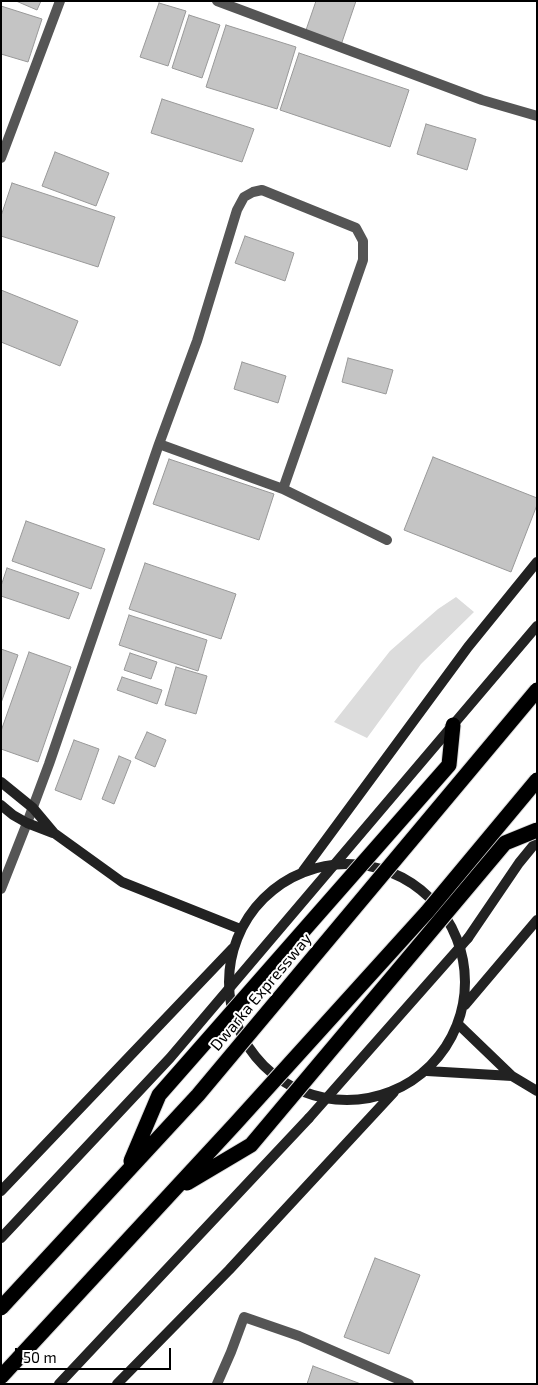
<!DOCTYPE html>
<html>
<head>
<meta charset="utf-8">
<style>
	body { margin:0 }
	#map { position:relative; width:538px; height:1385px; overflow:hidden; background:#fff; font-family:"Exo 2",sans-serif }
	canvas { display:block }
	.frame { position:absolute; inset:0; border:2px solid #000; pointer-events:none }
	.scale { position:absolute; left:15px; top:1348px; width:156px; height:22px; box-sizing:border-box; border:2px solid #000; border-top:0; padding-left:6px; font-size:15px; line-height:18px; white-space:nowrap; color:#000; -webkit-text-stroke:4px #fff; paint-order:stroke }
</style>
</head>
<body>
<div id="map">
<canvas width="538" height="1385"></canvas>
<div class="frame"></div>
<div class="scale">50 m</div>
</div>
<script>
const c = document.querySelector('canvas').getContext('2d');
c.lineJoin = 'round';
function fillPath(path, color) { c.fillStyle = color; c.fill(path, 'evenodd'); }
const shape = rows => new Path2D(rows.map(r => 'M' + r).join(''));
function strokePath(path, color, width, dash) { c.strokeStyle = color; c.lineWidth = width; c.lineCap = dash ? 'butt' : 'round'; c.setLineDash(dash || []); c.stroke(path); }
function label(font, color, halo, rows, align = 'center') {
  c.font = font + ' "Exo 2",sans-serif'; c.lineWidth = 4; c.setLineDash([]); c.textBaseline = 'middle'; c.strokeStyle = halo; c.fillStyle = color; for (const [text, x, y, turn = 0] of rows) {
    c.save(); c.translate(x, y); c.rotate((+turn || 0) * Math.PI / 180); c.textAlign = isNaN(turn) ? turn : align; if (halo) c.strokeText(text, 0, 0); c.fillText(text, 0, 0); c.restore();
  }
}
const green = shape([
	[456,597,474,612,421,664,367,738,334,722,390,651,438,609]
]);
const building = shape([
	[16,1,41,1,37,10,16,1],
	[316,1,356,1,341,45,305,33,316,1],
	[159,3,186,11,168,66,140,57,159,3],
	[1,6,42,19,28,62,1,54,1,6],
	[189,15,220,25,202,78,172,68,189,15],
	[226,25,296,47,277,109,206,87,226,25],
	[299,53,409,90,390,147,280,110,299,53],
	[162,99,254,129,242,162,151,133,162,99],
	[426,124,476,139,467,170,417,154,426,124],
	[55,152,109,173,96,206,42,186,55,152],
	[12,183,115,217,98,267,1,236,1,216,12,183],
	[245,236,294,253,285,281,235,263,245,236],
	[1,290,78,321,60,366,1,342,1,290],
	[348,358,393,370,386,394,342,382,348,358],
	[242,362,286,376,278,403,234,389,242,362],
	[433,457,537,498,537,505,511,572,404,530,433,457],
	[169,459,274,494,259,540,153,504,169,459],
	[26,521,105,549,91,589,12,561,26,521],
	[145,563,236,594,221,639,129,609,145,563],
	[7,568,79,593,69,619,1,596,1,586,7,568],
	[129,615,207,640,198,671,119,645,129,615],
	[1,649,18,655,1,703,1,649],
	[29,652,71,667,38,762,1,749,1,731,29,652],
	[130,653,157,662,151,679,124,670,130,653],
	[176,667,207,676,196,714,165,705,176,667],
	[122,677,162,690,157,704,117,690,122,677],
	[147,732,166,740,155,767,135,758,147,732],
	[74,740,99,749,81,800,55,790,74,740],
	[119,756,131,761,114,804,102,799,119,756],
	[375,1258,420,1275,389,1354,344,1337,375,1258],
	[313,1366,361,1384,307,1384,313,1366]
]);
const lane = shape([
	[217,1,482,100,537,116],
	[1,158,60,1],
	[159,444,283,489,387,540],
	[27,823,49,764,159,444,197,341,237,210,244,197,253,192,262,190,356,228,363,241,363,260,283,489]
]);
const street = shape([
	[1,889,27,823],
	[217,1384,231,1352,244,1317,299,1336,409,1384]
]);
const secondary = shape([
	[1,782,33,808,54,833,122,882,240,929],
	[1,805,13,815,27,823,53,833],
	'229 982a118 118 0 1 1 236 0a118 118 0 1 1-236 0Z',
	[303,871,468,647,537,562],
	[468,938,519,863,537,841],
	[465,1005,537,920],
	[459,1025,512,1076,537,1091],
	[427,1071,512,1076],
	[1,1191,233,948],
	[59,1384,309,1118],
	[117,1384,229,1270,394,1092]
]);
const secondaryBridge = shape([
	[309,1118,468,938],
	[1,1238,170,1058,537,626]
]);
const highwayBridge = shape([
	[131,1161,159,1095,449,765,453,725],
	[187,1183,251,1145,505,843,537,830],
	[1,1308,198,1095,537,690],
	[1,1377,235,1124,427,912,537,780]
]);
const streetNames = [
	["Dwarka Expressway",261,992,-50]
];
fillPath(green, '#dcdcdc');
fillPath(building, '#c4c4c4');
strokePath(building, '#999', 1);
strokePath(lane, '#555', 10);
strokePath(street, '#555', 10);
strokePath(secondary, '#222', 10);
strokePath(highwayBridge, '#dbdbdb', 17, []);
strokePath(secondaryBridge, '#222', 10);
strokePath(highwayBridge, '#000', 15);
label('16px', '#000', '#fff', streetNames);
</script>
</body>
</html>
